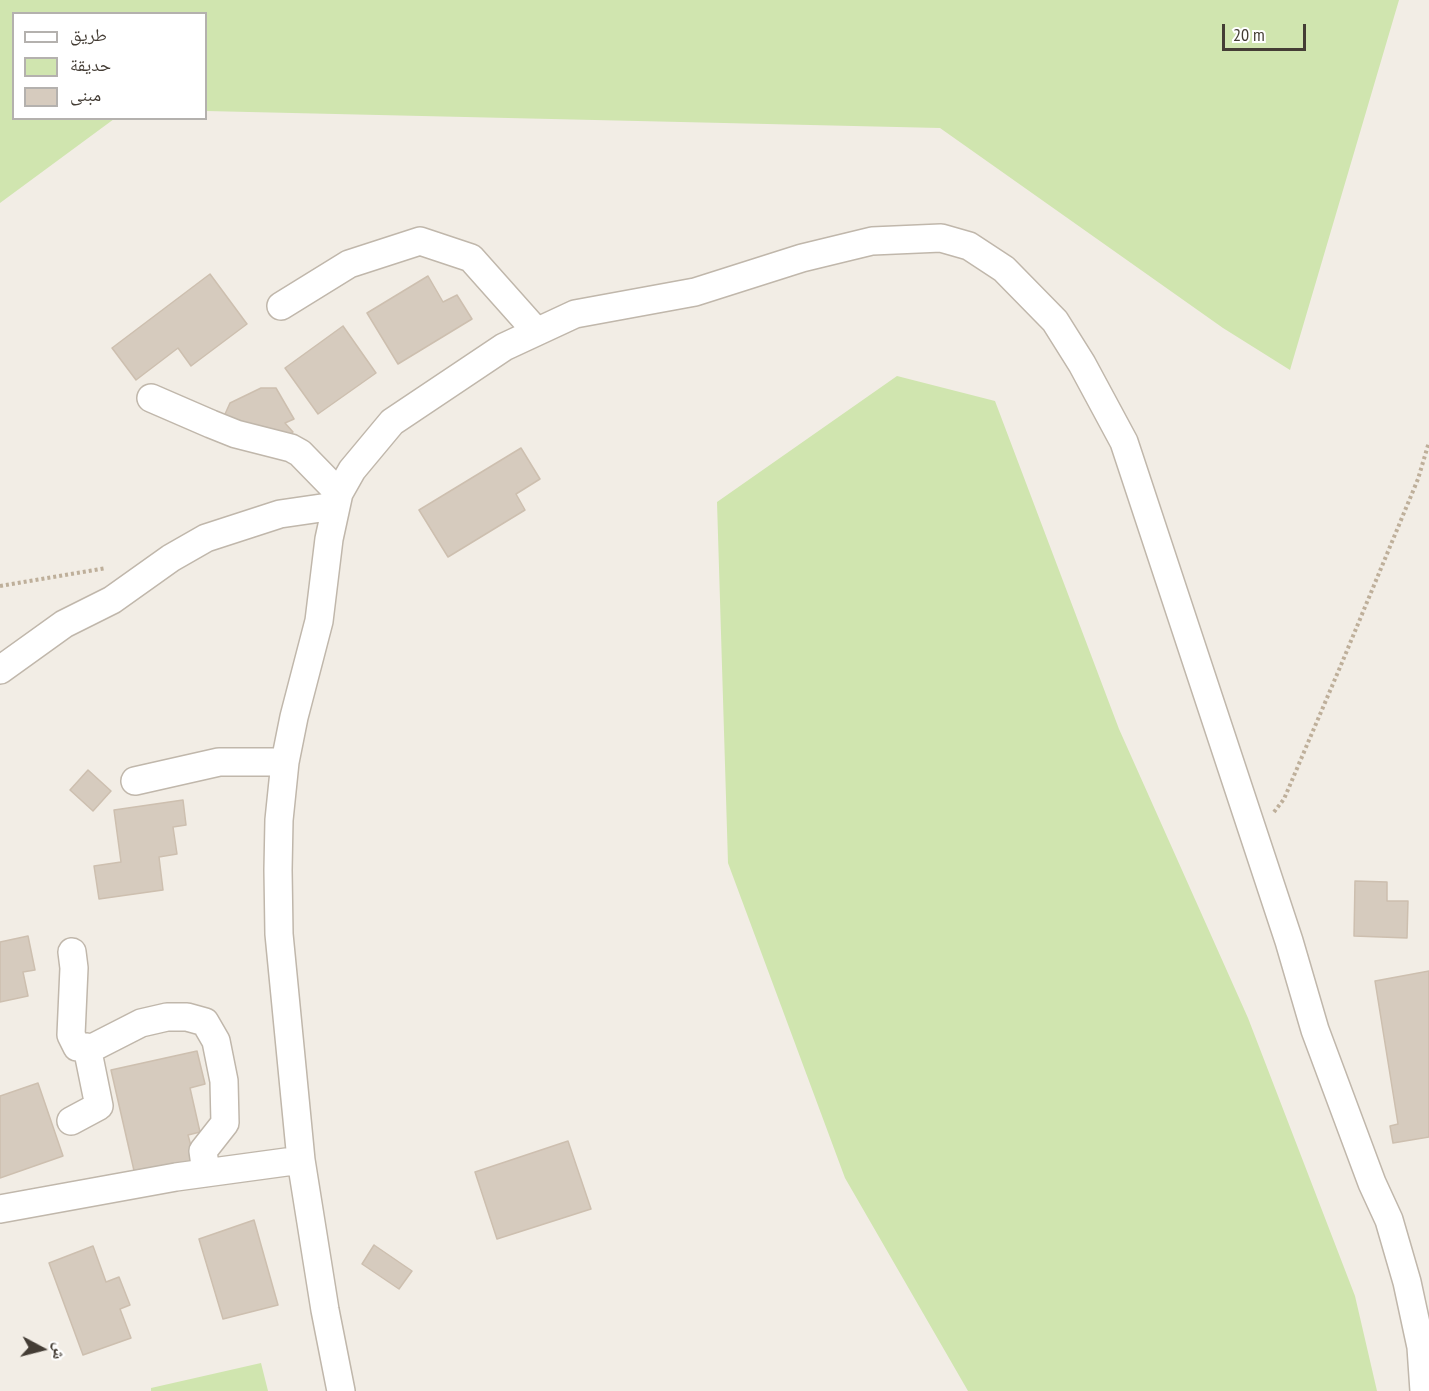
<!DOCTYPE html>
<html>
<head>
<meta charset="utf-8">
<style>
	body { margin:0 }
	#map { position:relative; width:1429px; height:1391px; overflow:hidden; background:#f2ede5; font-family:"PT Sans Narrow","Noto Naskh Arabic",sans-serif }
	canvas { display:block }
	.legend { position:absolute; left:12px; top:12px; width:195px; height:108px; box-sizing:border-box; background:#fff; border:2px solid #b4b1ae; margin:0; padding:8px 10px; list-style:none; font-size:18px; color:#443d35 }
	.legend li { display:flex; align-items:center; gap:12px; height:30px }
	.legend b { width:30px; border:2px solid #b4b1ae }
	.north { position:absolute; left:12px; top:1319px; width:60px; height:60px; -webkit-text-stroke:4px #fff; paint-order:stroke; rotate:97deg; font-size:16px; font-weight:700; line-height:24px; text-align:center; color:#443d35 }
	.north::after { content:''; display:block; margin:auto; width:21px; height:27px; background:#443d35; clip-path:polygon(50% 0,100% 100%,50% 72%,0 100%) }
	.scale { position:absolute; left:1222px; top:24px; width:84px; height:27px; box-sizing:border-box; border:3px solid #443d35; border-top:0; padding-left:8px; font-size:18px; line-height:21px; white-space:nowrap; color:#443d35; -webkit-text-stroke:4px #fff; paint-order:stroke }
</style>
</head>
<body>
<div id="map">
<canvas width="1429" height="1391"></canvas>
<ul class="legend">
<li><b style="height:8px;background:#fff"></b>طريق</li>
<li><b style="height:16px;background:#d0e5af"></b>حديقة</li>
<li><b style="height:16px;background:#d6cbbe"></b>مبنى</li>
</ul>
<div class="north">ش</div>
<div class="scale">20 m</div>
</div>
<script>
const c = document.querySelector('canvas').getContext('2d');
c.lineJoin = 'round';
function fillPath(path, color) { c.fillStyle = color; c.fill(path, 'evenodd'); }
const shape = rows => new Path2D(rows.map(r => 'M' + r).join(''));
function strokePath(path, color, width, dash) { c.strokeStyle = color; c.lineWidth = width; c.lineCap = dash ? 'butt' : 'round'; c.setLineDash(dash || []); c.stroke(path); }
const green = shape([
	[0,0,1399,0,1290,370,1223,328,940,128,206,111,206,14,14,14,14,118,114,119,0,203],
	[897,376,995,401,1119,729,1248,1018,1355,1296,1377,1391,968,1391,845,1178,728,863,717,502],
	[261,1363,268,1391,151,1391,151,1388]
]);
const building = shape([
	[210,274,247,324,191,366,178,348,136,380,112,348,210,274],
	[428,276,443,302,457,295,472,319,398,364,367,313,428,276],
	[343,326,376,373,318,414,285,368,343,326],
	[261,388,276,388,294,419,285,423,293,432,285,440,221,423,230,403,261,388],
	[521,448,540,479,516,494,525,510,448,557,419,510,521,448],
	[88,770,111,791,93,811,70,790,88,770],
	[183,800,186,825,173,827,177,854,159,857,163,890,99,899,94,866,121,862,114,810,183,800],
	[1355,881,1387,882,1387,901,1408,901,1407,938,1354,936,1355,881],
	[28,936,35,970,23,972,28,996,0,1002,0,942,28,936],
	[1429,971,1429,1137,1393,1143,1390,1126,1398,1124,1375,981,1429,971],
	[197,1051,205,1084,190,1088,200,1132,188,1135,195,1161,135,1175,111,1070,197,1051],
	[38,1083,63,1156,0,1178,0,1096,38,1083],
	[568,1141,591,1209,497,1239,475,1172,568,1141],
	[254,1220,278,1305,223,1319,199,1239,254,1220],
	[374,1245,412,1271,399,1289,362,1264,374,1245],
	[93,1246,106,1282,119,1277,130,1305,120,1309,131,1338,83,1355,49,1263,93,1246]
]);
const path = shape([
	[0,586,106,568],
	[1274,812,1284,799,1341,665,1418,479,1429,442]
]);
const street = shape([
	[281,306,349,264,420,241,471,258,536,331],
	[151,398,211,424,236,434,291,448,300,453,339,493],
	[0,670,64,624,112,600,171,558,206,538,280,514,335,506],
	[135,781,219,762,285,762],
	[72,952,74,968,71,1035,77,1047,92,1048,141,1023,167,1017,187,1017,205,1022,216,1041,224,1081,225,1123,203,1151,206,1173],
	[71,1121,99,1106,87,1047],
	[0,1209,176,1177,301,1160],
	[341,1391,325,1310,301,1160,279,934,278,870,279,820,285,762,294,717,319,621,329,539,339,493,352,470,392,422,504,347,575,314,695,292,802,258,872,241,941,238,969,246,1004,269,1055,321,1082,364,1124,442,1289,941,1315,1030,1372,1183,1389,1220,1407,1282,1421,1347,1424,1391]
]);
fillPath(green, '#d0e5af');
fillPath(building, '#d6cbbe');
strokePath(building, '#cdbfaf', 1.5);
strokePath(street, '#c0b7ab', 30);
strokePath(path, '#beaf9a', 4, [3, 3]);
strokePath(street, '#fff', 27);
</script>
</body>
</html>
